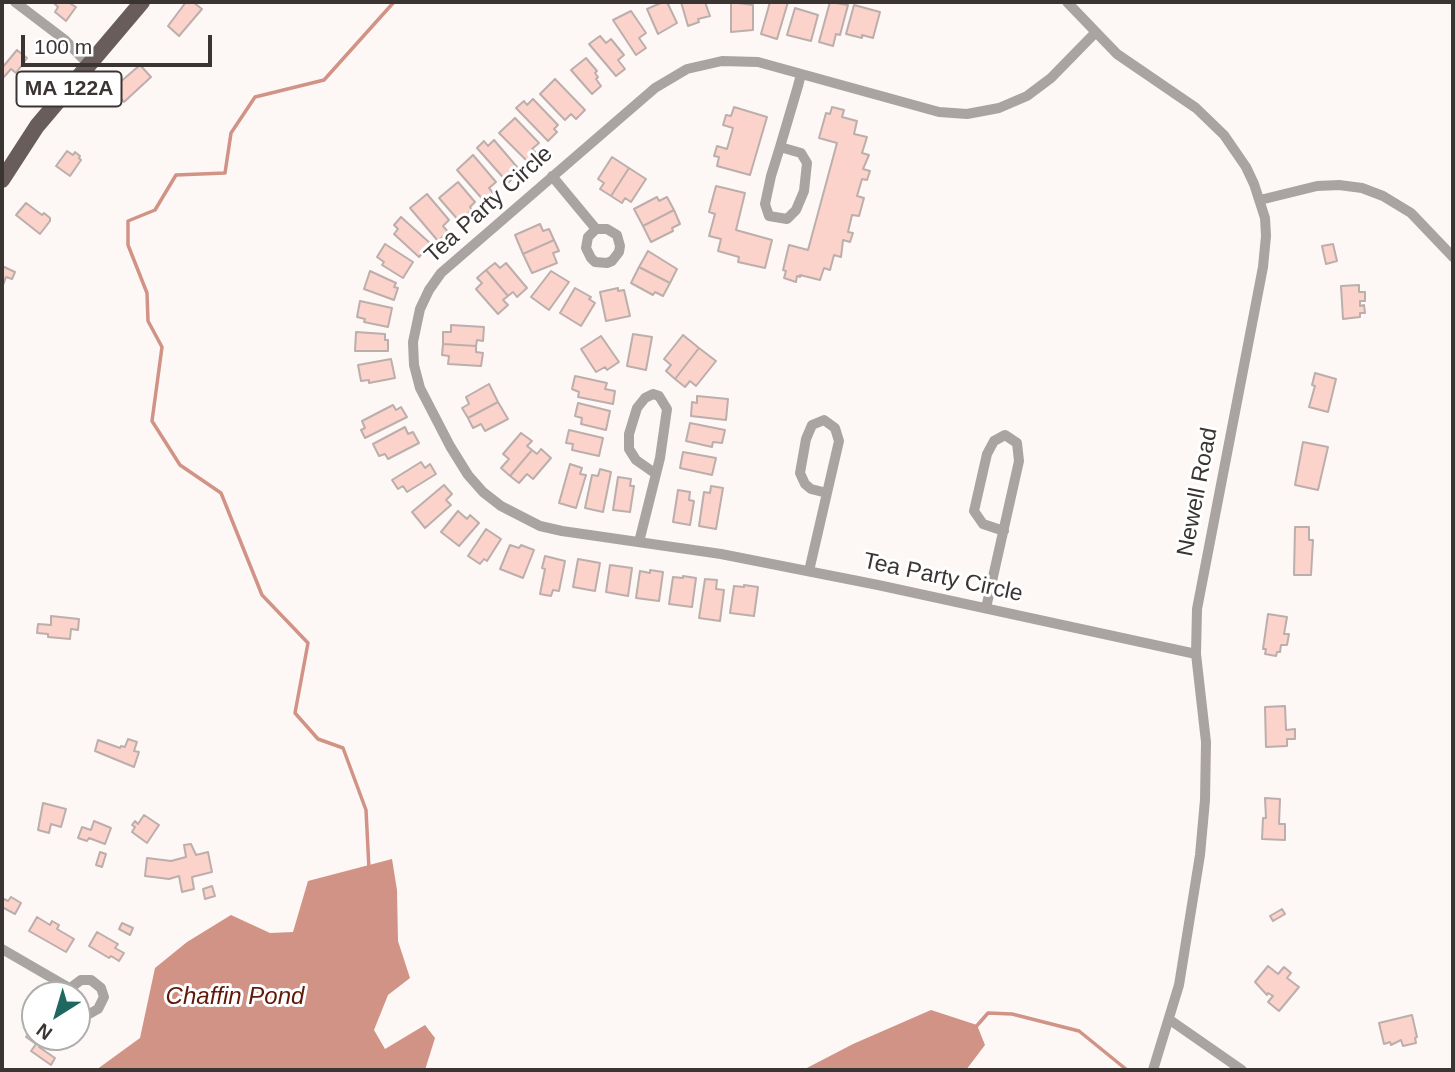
<!DOCTYPE html>
<html>
<head>
<meta charset="utf-8">
<style>
	body { margin:0 }
	#map { position:relative; width:1455px; height:1072px; overflow:hidden; background:#fdf7f6; font-family:Arial,sans-serif }
	canvas { display:block }
	.frame { position:absolute; inset:0; border:4px solid #3a3433; pointer-events:none }
	.north { position:absolute; left:21px; top:981px; width:70px; height:70px; box-sizing:border-box; background:#fff; border:2px solid #b0aead; border-radius:50%; rotate:217deg; font-size:19px; font-weight:700; line-height:28px; text-align:center; color:#3a3433 }
	.north::after { content:''; display:block; margin:auto; width:24px; height:32px; background:#1f685f; clip-path:polygon(50% 0,100% 100%,50% 72%,0 100%) }
	.scale { position:absolute; left:21px; top:35px; width:191px; height:32px; box-sizing:border-box; border:4px solid #3a3433; border-top:0; padding-left:9px; font-size:21px; line-height:24px; white-space:nowrap; color:#3a3433; -webkit-text-stroke:5px #fff; paint-order:stroke }
</style>
</head>
<body>
<div id="map">
<canvas width="1455" height="1072"></canvas>
<div class="frame"></div>
<div class="north">N</div>
<div class="scale">100 m</div>
</div>
<script>
const c = document.querySelector('canvas').getContext('2d');
c.lineJoin = 'round';
function fillPath(path, color) { c.fillStyle = color; c.fill(path, 'evenodd'); }
const shape = rows => new Path2D(rows.map(r => 'M' + r).join(''));
function strokePath(path, color, width, dash) { c.strokeStyle = color; c.lineWidth = width; c.lineCap = dash ? 'butt' : 'round'; c.setLineDash(dash || []); c.stroke(path); }
function label(font, color, halo, rows, align = 'center') {
  c.font = font + ' Arial,sans-serif'; c.lineWidth = 6; c.setLineDash([]); c.textBaseline = 'middle'; c.strokeStyle = halo; c.fillStyle = color; for (const [text, x, y, turn = 0] of rows) {
    c.save(); c.translate(x, y); c.rotate((+turn || 0) * Math.PI / 180); c.textAlign = isNaN(turn) ? turn : align; if (halo) c.strokeText(text, 0, 0); c.fillText(text, 0, 0); c.restore();
  }
}
const water = shape([
	[392,859,397,890,398,941,410,978,388,995,374,1030,385,1049,425,1025,435,1038,425,1070,96,1070,140,1038,155,968,187,942,231,915,270,933,293,932,308,881],
	[931,1010,977,1025,985,1045,966,1070,803,1070,853,1044]
]);
const stream = shape([
	[369,869,366,810,343,748,318,739,295,713,308,643,262,595,221,493,180,465,152,421,162,347,148,321,147,293,128,245,128,221,155,210,176,175,225,173,231,133,255,97,324,80,394,2],
	[974,1029,988,1013,1012,1014,1079,1031,1127,1070]
]);
const building = shape([
	[53,2,73,2,71,4,76,7,66,21,55,12,58,7,53,2],
	[186,2,193,2,202,9,179,36,168,26,186,2],
	[663,2,667,2,677,23,658,34,647,9,663,2],
	[681,2,705,2,710,16,698,19,699,22,688,26,681,2],
	[731,2,753,5,753,30,731,32,731,2],
	[770,2,788,2,777,39,761,34,770,2],
	[830,2,848,5,840,35,836,34,833,46,819,42,830,2],
	[854,5,880,12,873,38,862,35,862,38,846,34,854,5],
	[795,8,818,15,811,41,787,35,795,8],
	[631,11,646,33,639,38,646,48,636,55,613,20,631,11],
	[600,36,606,43,611,39,624,55,618,60,625,69,616,76,589,44,600,36],
	[17,50,27,58,16,73,11,69,3,78,2,68,17,50],
	[586,58,597,71,595,73,598,77,596,79,601,86,592,94,571,70,586,58],
	[140,65,151,77,124,102,112,89,140,65],
	[555,79,585,110,576,119,571,114,565,120,540,94,555,79],
	[533,99,558,125,554,129,557,132,548,141,516,108,524,101,527,105,533,99],
	[734,107,767,117,750,175,717,166,719,157,714,156,717,146,727,149,733,128,723,125,726,115,731,116,734,107],
	[832,107,844,110,842,117,857,121,854,134,867,137,862,153,869,155,863,169,870,171,867,180,862,179,857,196,864,198,859,216,852,215,848,232,853,233,850,242,843,240,841,257,834,255,830,270,824,268,820,280,800,275,800,277,797,276,796,282,784,278,786,271,783,270,789,245,808,250,837,143,819,138,826,113,830,114,832,107],
	[515,118,539,143,532,149,538,155,529,163,499,133,515,118],
	[494,140,517,167,513,171,517,174,508,183,477,148,484,141,488,146,494,140],
	[67,151,73,155,75,152,80,156,79,158,81,160,70,176,56,166,67,151],
	[473,155,496,182,489,188,494,194,485,202,457,170,473,155],
	[612,157,629,168,611,196,600,189,604,183,598,179,612,157],
	[629,168,646,179,631,202,625,198,622,203,611,196,629,168],
	[458,182,475,202,470,207,472,210,459,221,439,198,458,182],
	[716,186,745,193,736,230,772,240,765,268,738,262,739,257,718,251,721,239,709,236,715,214,709,212,716,186],
	[427,194,449,220,443,226,448,232,438,241,410,208,427,194],
	[657,197,659,201,667,197,674,210,643,226,634,209,657,197],
	[26,203,42,215,44,213,50,218,50,221,40,234,16,215,26,203],
	[674,210,680,224,672,228,673,231,651,242,643,226,674,210],
	[401,217,431,244,419,257,394,234,398,229,394,225,401,217],
	[540,224,543,231,549,229,554,240,523,254,515,235,540,224],
	[554,240,559,251,553,253,557,263,532,273,523,254,554,240],
	[385,244,413,262,403,278,382,265,384,262,377,257,385,244],
	[1333,244,1337,261,1326,264,1322,246,1333,244],
	[648,251,677,269,670,283,639,267,648,251],
	[495,263,500,268,506,263,527,288,517,297,513,292,508,296,486,270,495,263],
	[2,266,15,272,12,279,6,277,2,288,2,266],
	[639,267,670,283,663,296,655,292,653,295,631,283,639,267],
	[486,270,508,296,503,300,508,305,498,314,476,289,482,283,477,278,486,270],
	[370,271,396,283,394,287,398,288,394,300,364,289,370,271],
	[551,271,569,282,549,310,531,297,551,271],
	[1359,285,1359,292,1365,292,1365,301,1360,301,1360,306,1364,305,1365,313,1360,313,1360,317,1343,319,1341,286,1359,285],
	[575,288,591,297,589,299,595,303,581,326,560,313,575,288],
	[618,288,618,291,624,290,630,316,606,321,600,292,618,288],
	[360,301,392,308,388,327,364,322,365,319,357,317,360,301],
	[451,325,484,327,483,341,477,340,476,346,443,344,443,332,451,332,451,325],
	[356,332,385,334,385,340,388,340,388,351,355,351,356,332],
	[633,334,652,337,646,370,627,366,633,334],
	[683,335,699,348,675,379,666,371,671,365,664,359,683,335],
	[601,336,619,362,607,370,605,367,596,372,581,349,601,336],
	[443,344,476,346,476,352,483,353,481,366,448,364,449,356,442,355,443,344],
	[699,348,716,361,696,386,690,381,685,387,675,379,699,348],
	[391,359,395,378,369,383,369,380,361,381,358,365,391,359],
	[1315,373,1336,379,1328,412,1309,407,1315,386,1312,385,1315,373],
	[575,376,607,383,605,389,615,391,613,404,578,397,579,392,572,389,575,376],
	[489,384,498,402,468,418,462,408,469,404,466,397,489,384],
	[697,396,728,399,726,420,691,416,692,402,697,403,697,396],
	[498,402,508,419,485,431,481,424,473,428,468,418,498,402],
	[578,403,610,411,606,430,581,424,582,418,575,416,578,403],
	[393,405,396,410,401,407,407,417,365,438,361,430,365,428,362,421,393,405],
	[690,423,725,430,722,443,713,442,712,447,686,441,690,423],
	[405,427,408,434,413,432,419,443,388,459,385,454,379,456,373,444,405,427],
	[569,430,603,438,599,456,572,450,573,444,566,443,569,430],
	[521,433,532,441,527,446,532,450,510,476,501,468,509,459,503,454,521,433],
	[1303,442,1328,447,1318,490,1295,485,1303,442],
	[541,449,551,458,533,479,527,474,519,483,510,476,532,450,537,454,541,449],
	[683,452,716,458,712,475,680,468,683,452],
	[421,462,425,468,430,464,436,474,407,492,403,486,398,489,392,480,421,462],
	[570,464,582,468,580,474,586,475,576,508,559,503,570,464],
	[600,469,611,472,603,512,585,508,592,475,598,476,600,469],
	[618,477,631,479,630,486,634,486,630,512,613,510,618,477],
	[444,485,452,494,446,500,451,505,425,528,412,512,444,485],
	[711,486,723,488,716,529,699,526,704,492,710,493,711,486],
	[678,490,690,492,689,500,694,501,690,525,673,522,678,490],
	[458,511,467,519,470,515,479,523,459,546,441,532,458,511],
	[1295,527,1309,527,1309,540,1313,540,1311,575,1294,575,1295,527],
	[486,529,501,539,487,561,484,559,480,564,468,556,486,529],
	[510,545,519,548,521,545,534,550,523,578,500,569,510,545],
	[545,556,565,561,559,591,553,590,551,596,540,594,545,569,542,568,545,556],
	[578,559,600,563,595,591,573,587,578,559],
	[610,565,632,568,628,596,606,592,610,565],
	[650,570,663,572,659,601,636,598,640,571,650,573,650,570],
	[683,576,696,578,692,607,669,604,673,577,683,578,683,576],
	[705,579,717,580,716,589,724,590,720,621,699,618,705,579],
	[744,585,758,587,754,616,730,613,734,586,744,587,744,585],
	[1268,614,1287,617,1284,634,1289,634,1287,645,1281,645,1280,652,1277,652,1276,656,1265,654,1266,649,1263,649,1268,614],
	[51,616,79,619,78,630,71,629,70,639,48,637,48,634,37,633,38,624,51,625,51,616],
	[1285,706,1286,730,1295,729,1295,739,1287,739,1287,746,1266,747,1265,707,1285,706],
	[128,739,137,742,134,751,139,752,134,767,95,751,98,740,120,748,121,746,125,747,128,739],
	[1265,798,1280,799,1279,824,1285,824,1285,840,1262,839,1263,818,1266,818,1265,798],
	[43,803,66,809,61,827,51,824,49,833,38,830,43,803],
	[144,815,159,825,147,843,132,832,135,827,132,825,135,821,138,824,144,815],
	[94,821,111,828,105,844,89,838,87,841,78,838,82,827,91,830,94,821],
	[191,844,196,855,208,852,212,872,192,877,194,889,182,892,179,876,169,879,145,876,147,858,171,861,186,857,184,845,191,844],
	[100,852,106,854,102,867,96,865,100,852],
	[212,886,215,896,205,899,203,889,212,886],
	[11,897,21,903,15,914,2,907,2,898,8,901,11,897],
	[1282,909,1285,914,1273,921,1270,916,1282,909],
	[37,917,50,925,52,921,59,925,57,929,74,939,66,952,29,931,37,917],
	[122,923,133,928,130,935,119,929,122,923],
	[97,932,118,944,115,948,124,953,119,961,111,956,109,958,89,946,97,932],
	[1268,966,1278,974,1284,967,1291,973,1287,978,1299,987,1279,1011,1268,1002,1273,996,1268,993,1267,995,1255,982,1268,966],
	[1412,1015,1417,1037,1415,1038,1416,1043,1403,1046,1401,1040,1391,1045,1390,1042,1384,1044,1379,1023,1412,1015],
	[35,1024,35,1037,56,1037,49,1046,42,1042,39,1047,55,1058,51,1065,31,1051,36,1044,26,1037,35,1024]
]);
const street = shape([
	[15,2,65,40,89,65],
	[1067,2,1117,54,1196,108,1224,135,1246,167,1254,184,1265,218,1266,236,1263,267,1197,609,1196,654,1206,742,1205,800,1200,855,1179,985,1153,1070],
	[1095,33,1051,78,1027,96,999,108,967,114,939,112,758,62,722,61,687,69,655,88,441,273,429,290,420,309,413,342,414,365,420,388,450,446,468,475,483,492,501,506,540,526,562,531,721,554,878,585,1196,654],
	[780,147,801,153,807,163,804,191,796,210,787,219,769,216,765,204,771,176,780,147,798,86,801,74],
	[552,176,596,229,607,229,617,235,620,246,619,252,612,261,607,263,595,262,591,258,586,248,588,237,596,229],
	[1260,200,1317,186,1339,185,1362,188,1383,196,1411,213,1453,257],
	[639,542,660,458,667,409,659,396,653,394,645,398,637,408,629,434,629,449,636,460,656,474],
	[809,571,839,441,835,428,824,420,812,425,806,439,800,473,805,484,811,489,827,493],
	[986,608,1019,461,1017,443,1005,435,994,441,987,454,974,511,983,524,1004,531],
	[2,949,71,989],
	[69,995,73,986,81,980,91,980,101,988,104,997,98,1009,89,1014,77,1011],
	[1170,1020,1242,1070]
]);
const primary = shape([
	[2,180,37,126,142,2]
]);
const shields = [
	[69,89,105]
];
const shieldNames = [
	["MA 122A",69,89]
];
const streetNames = [
	["Tea Party Circle",489,205,-42],
	["Newell Road",1198,492,-79],
	["Tea Party Circle",943,578,12]
];
const waterNames = [
	["Chaffin Pond",235,997]
];
fillPath(water, '#d19385');
strokePath(stream, '#d19385', 3.5);
fillPath(building, '#fcd3ca');
strokePath(building, '#bcaeab', 2);
strokePath(street, '#a9a3a2', 10);
strokePath(primary, '#685d5b', 16);
for (const [x, y, w] of shields) { const box = new Path2D(); box.roundRect(x - w / 2, y - 17.5, w, 35, 5); c.fillStyle = '#fff'; c.fill(box); strokePath(box, '#3a3433', 2); }
label('bold 21px', '#3a3433', null, shieldNames);
label('23px', '#3a3433', '#fff', streetNames);
label('italic 24px', '#621809', '#fff', waterNames);
</script>
</body>
</html>
